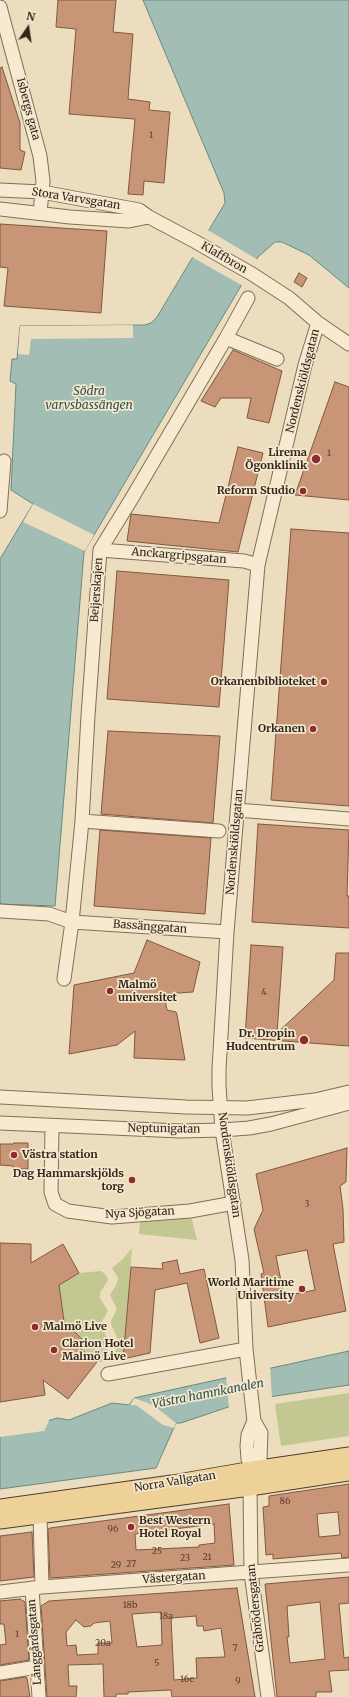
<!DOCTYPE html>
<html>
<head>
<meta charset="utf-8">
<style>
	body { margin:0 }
	#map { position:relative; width:349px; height:1697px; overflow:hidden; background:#ebddbe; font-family:Merriweather,serif }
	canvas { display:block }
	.north { position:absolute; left:8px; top:8px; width:40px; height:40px; -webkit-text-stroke:3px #f3e7cd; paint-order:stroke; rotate:13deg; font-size:11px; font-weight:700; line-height:16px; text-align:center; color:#32261c }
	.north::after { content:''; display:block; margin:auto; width:14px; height:18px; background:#32261c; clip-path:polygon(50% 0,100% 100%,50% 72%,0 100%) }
</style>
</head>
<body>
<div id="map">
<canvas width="349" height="1697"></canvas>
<div class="north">N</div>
</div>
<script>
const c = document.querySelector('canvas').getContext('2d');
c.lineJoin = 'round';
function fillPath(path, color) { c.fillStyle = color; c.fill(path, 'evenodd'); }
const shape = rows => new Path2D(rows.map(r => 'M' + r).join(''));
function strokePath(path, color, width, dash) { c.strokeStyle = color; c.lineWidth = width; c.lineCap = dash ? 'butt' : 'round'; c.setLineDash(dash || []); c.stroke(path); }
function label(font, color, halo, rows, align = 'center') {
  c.font = font + ' Merriweather,serif'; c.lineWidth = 3.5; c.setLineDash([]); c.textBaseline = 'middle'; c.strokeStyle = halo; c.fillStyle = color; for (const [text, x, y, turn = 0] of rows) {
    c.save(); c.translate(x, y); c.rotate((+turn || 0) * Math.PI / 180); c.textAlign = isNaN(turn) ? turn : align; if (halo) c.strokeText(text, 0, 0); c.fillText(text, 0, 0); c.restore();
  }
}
const green = shape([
	[191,1216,197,1240,139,1234,140,1222],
	[132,1248,123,1359,113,1361,118,1340,111,1324,111,1321,116,1311,116,1307,110,1295,117,1283,118,1278,112,1268,123,1259],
	[101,1271,106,1275,108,1280,100,1293,100,1298,108,1311,102,1321,101,1326,110,1343,103,1362,97,1362,76,1345,82,1338,59,1315,63,1315,59,1285,79,1273],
	[349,1393,349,1436,281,1446,275,1404]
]);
const water = shape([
	[143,0,349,0,349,288,309,255,282,242,275,242,258,257,84,552,55,906,0,904,0,559,33,504,11,490,16,384,10,381,12,359,17,359,20,326,145,325,151,323,157,317,225,203,224,193,143,0],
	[349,1351,349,1385,249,1400,181,1423,176,1423,156,1468,0,1489,0,1430,41,1423,57,1418,69,1420,112,1403,129,1405,134,1398,349,1351]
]);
const pier = shape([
	[206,229,258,260,243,286,190,256],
	[133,325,133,338,31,339,29,355,18,354,20,326],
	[33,504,94,535,85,551,23,522],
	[270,1366,272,1398,249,1402,229,1409,226,1376],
	[134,1398,153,1405,176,1423,174,1428,163,1425,136,1405,130,1405],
	[48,1419,49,1421,44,1431,0,1437,0,1428]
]);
const building = shape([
	[58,0,116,0,113,32,133,34,128,99,150,102,149,110,170,112,164,183,144,181,143,195,128,194,135,119,69,114,76,29,56,27,58,0],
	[2,67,20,123,20,150,25,152,21,170,0,168,0,68,2,67],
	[0,224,107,231,101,313,4,306,8,268,0,267,0,224],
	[299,273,307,278,302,287,294,282,299,273],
	[233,350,282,371,269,423,247,418,251,398,221,398,215,407,201,401,233,350],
	[335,382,349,387,349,500,295,495,335,382],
	[238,447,263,453,238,552,127,541,131,514,219,523,238,447],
	[291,529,349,533,349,806,271,800,291,529],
	[117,571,229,580,219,707,107,699,117,571],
	[108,731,220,736,213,823,101,814,108,731],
	[258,824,349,830,347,896,349,896,349,928,252,922,258,824],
	[100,830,211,838,205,914,94,906,100,830],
	[147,940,200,962,193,992,164,994,167,1010,176,1012,177,1015,185,1060,134,1058,135,1031,117,1045,69,1054,74,985,134,973,147,940],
	[251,945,283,947,277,1033,334,980,336,953,349,953,349,1046,245,1038,251,945],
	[14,1143,28,1143,28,1169,13,1169,13,1166,0,1165,0,1144,13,1144,14,1143],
	[347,1148,346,1182,340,1186,343,1209,344,1242,333,1244,346,1311,268,1327,261,1274,264,1273,254,1229,263,1210,256,1174,347,1148],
	[307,1250,315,1290,284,1296,276,1256,307,1250],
	[0,1243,31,1244,31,1263,63,1244,79,1273,59,1285,64,1321,82,1339,76,1345,97,1362,68,1399,43,1380,45,1395,0,1402,0,1243],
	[177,1260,180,1274,204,1269,219,1338,200,1343,187,1283,155,1290,150,1353,123,1359,131,1267,163,1269,162,1263,177,1260],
	[349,1484,349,1557,342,1558,341,1553,273,1559,273,1554,266,1555,263,1507,269,1506,269,1496,349,1484],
	[338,1512,340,1535,319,1537,317,1514,338,1512],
	[229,1504,234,1565,50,1578,48,1529,50,1528,229,1504],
	[214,1524,215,1543,199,1545,199,1547,136,1550,135,1534,214,1524],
	[32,1532,34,1577,0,1581,0,1536,32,1532],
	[349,1577,349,1603,339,1604,344,1658,349,1657,349,1670,329,1671,332,1692,316,1692,316,1697,277,1697,265,1584,349,1577],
	[320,1602,325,1659,290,1663,287,1637,289,1637,287,1606,320,1602],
	[237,1588,255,1697,172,1697,171,1690,128,1692,128,1694,116,1694,116,1697,104,1697,103,1664,68,1665,69,1686,77,1686,76,1697,47,1697,41,1606,49,1601,237,1588],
	[161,1612,162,1645,137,1647,132,1614,161,1612],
	[196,1616,197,1626,203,1626,204,1631,221,1628,225,1657,196,1658,197,1678,174,1680,171,1618,196,1616],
	[76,1620,84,1627,91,1626,94,1623,110,1621,112,1643,98,1643,98,1654,77,1655,76,1645,67,1646,66,1632,76,1620],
	[20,1599,25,1602,29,1660,0,1665,0,1645,6,1644,4,1624,0,1624,0,1601,20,1599],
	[25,1677,27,1678,30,1697,0,1697,0,1681,25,1677]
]);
const minor = shape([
	[0,7,40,156,43,181,40,213],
	[0,190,42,192,139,210,149,217,196,242,252,274,289,298,318,323,349,344],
	[0,209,70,217,129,221,149,217],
	[226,338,277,359],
	[0,511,4,461],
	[100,550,244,561,258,565],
	[237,810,349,819],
	[82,821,219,831],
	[0,911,49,914,72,922,227,932],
	[64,979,72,922,82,821,88,716,100,550,132,498,226,338,248,298],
	[0,1097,186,1107,247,1108,315,1100,349,1092],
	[0,1123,180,1131,222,1130,249,1128,271,1124,349,1103],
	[52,1126,51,1192,55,1204,68,1211,112,1217,190,1211,234,1203],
	[108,1374,246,1349],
	[253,1470,248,1459,247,1446,248,1435,254,1421],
	[40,1515,42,1587],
	[32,1588,39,1697],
	[0,1592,42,1587,349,1565],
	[0,1673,37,1667],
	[268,1697,251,1573,250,1487,253,1470,260,1459,261,1433,254,1421,246,1349,242,1260,222,1130,219,1086,219,1069,227,932,258,565,305,365,318,323]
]);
const major = shape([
	[0,1508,172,1484,253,1470,349,1456],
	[0,1520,250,1487,349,1472]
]);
const markers = [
	[316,459,5,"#8e2b2e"],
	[303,491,4,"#8e2b2e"],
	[324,682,4,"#8e2b2e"],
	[313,729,4,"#8e2b2e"],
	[110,991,4,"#8e2b2e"],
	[304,1040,5,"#8e2b2e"],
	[14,1155,4,"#8e2b2e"],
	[132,1180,4,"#8e2b2e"],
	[302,1289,4,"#8e2b2e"],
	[35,1327,4,"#8e2b2e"],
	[54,1350,4,"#8e2b2e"],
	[131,1527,4,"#8e2b2e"]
];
const numberNames = [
	["1",151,135],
	["1",329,453],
	["4",264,992],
	["3",307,1204],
	["86",285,1501],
	["96",113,1529],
	["25",157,1551],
	["21",207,1557],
	["23",185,1558],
	["27",131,1564],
	["29",116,1565],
	["18b",130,1605],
	["18a",166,1616],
	["1",17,1634],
	["20a",103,1643],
	["7",235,1648],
	["5",157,1663],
	["16c",187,1679],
	["9",238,1681]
];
const streetNames = [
	["Isbergs gata",28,109,75],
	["Stora Varvsgatan",76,199,9],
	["Klaffbron",224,258,30],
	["Nordenskiöldsgatan",303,381,-76],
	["Anckargripsgatan",179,556,5],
	["Beijerskajen",97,590,-86],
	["Nordenskiöldsgatan",235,842,-85],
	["Bassänggatan",150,927,4],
	["Neptunigatan",164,1129,1],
	["Nordenskiöldsgatan",229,1165,82],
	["Nya Sjögatan",140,1213,-3],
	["Norra Vallgatan",175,1482,-9],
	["Västergatan",174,1578,-4],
	["Gråbrödersgatan",256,1608,-96],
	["Långgårdsgatan",35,1642,-94]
];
const poiNames = [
	["Lirema",307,453],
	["Ögonklinik",307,466],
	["Reform Studio",295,491],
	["Orkanenbiblioteket",316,682],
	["Orkanen",305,729],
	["Malmö",118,985,"left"],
	["universitet",118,998,"left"],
	["Dr. Dropin",295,1034],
	["Hudcentrum",295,1047],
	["Västra station",22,1155,"left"],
	["Dag Hammarskjölds",124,1174],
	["torg",124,1187],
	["World Maritime",294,1283],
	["University",294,1296],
	["Malmö Live",43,1327,"left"],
	["Clarion Hotel",62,1344,"left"],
	["Malmö Live",62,1357,"left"],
	["Best Western",139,1521,"left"],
	["Hotel Royal",139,1534,"left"]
];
const waterNames = [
	["Södra",89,392],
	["varvsbassängen",89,406],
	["Västra hamnkanalen",208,1394,-11]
];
fillPath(green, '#c3c893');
fillPath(water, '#a1bdb4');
strokePath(water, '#6a8a81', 1);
fillPath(pier, '#ebddbe');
fillPath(building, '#c89676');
strokePath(building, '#80573f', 1);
strokePath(minor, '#826e58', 15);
strokePath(major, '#503c2c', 19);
strokePath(minor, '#f7ead1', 13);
strokePath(major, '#eed197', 17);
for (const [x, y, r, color] of markers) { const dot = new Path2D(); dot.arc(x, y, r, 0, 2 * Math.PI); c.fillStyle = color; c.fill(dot); strokePath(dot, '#f3e7cd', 1.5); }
label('9px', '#584232', null, numberNames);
label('11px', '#32261c', '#f3e7cd', streetNames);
label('bold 11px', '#32261c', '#f3e7cd', poiNames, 'right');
label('italic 12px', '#2c524e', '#f3e7cd', waterNames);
</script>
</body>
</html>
